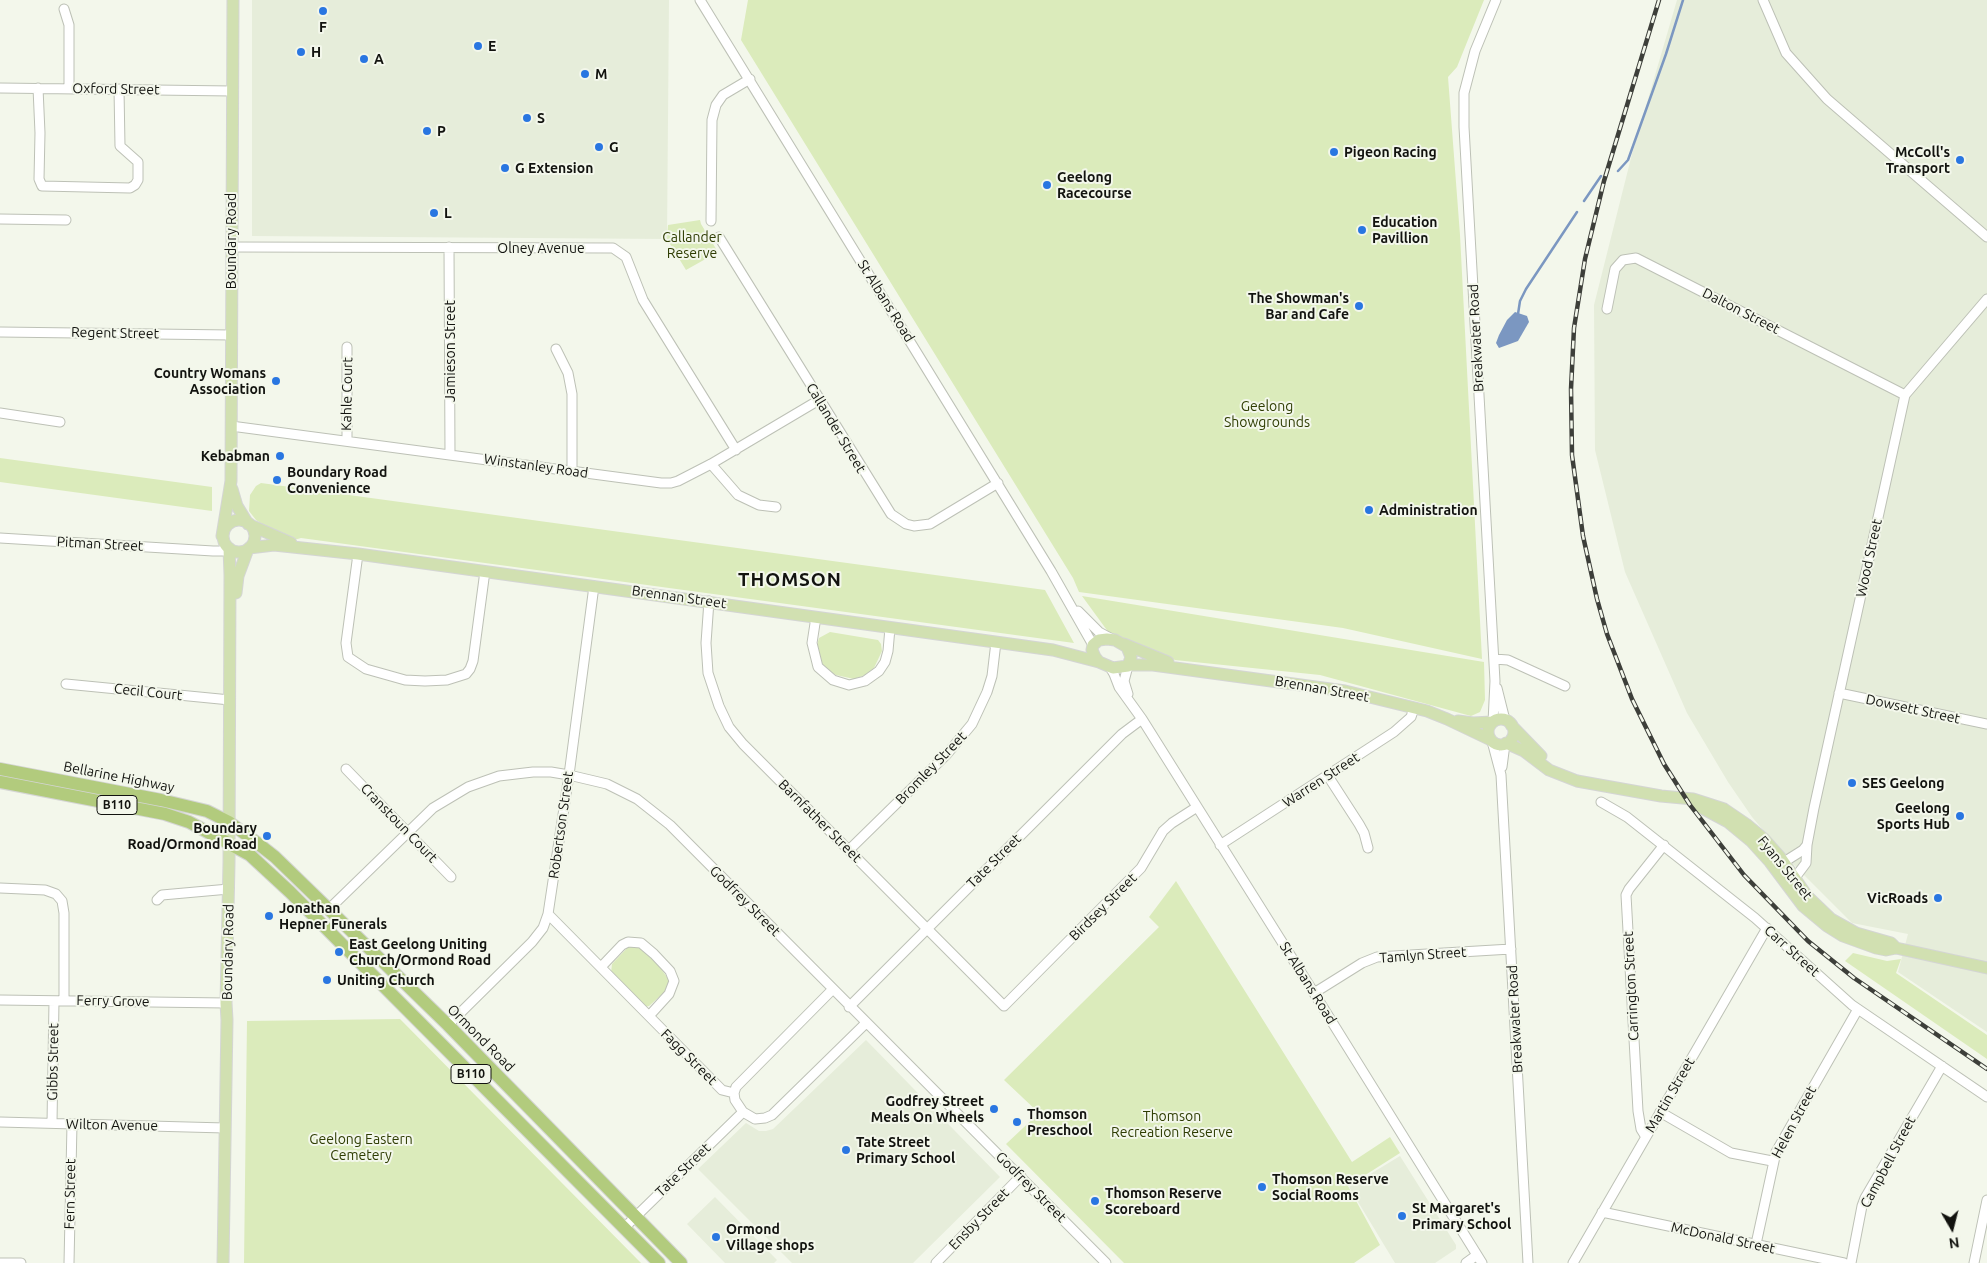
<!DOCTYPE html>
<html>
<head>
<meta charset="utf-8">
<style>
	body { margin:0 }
	#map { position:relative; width:1987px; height:1263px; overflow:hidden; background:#f3f7eb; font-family:Ubuntu,sans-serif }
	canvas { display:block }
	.north { position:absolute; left:1927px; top:1203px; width:50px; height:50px; -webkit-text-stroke:4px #f3f7eb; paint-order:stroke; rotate:172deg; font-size:14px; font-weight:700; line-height:20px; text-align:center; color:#12130f }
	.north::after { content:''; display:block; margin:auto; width:18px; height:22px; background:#12130f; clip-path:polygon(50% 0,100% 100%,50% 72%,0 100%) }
</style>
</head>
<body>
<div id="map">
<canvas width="1987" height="1263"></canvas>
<div class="north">N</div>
</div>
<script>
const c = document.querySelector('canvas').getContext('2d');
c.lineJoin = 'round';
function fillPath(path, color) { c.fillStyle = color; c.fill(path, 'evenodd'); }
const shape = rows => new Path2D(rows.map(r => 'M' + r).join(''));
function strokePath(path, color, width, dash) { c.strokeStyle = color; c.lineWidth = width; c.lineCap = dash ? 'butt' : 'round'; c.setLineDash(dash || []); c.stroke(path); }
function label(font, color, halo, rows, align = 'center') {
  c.font = font + ' Ubuntu,sans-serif'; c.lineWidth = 4; c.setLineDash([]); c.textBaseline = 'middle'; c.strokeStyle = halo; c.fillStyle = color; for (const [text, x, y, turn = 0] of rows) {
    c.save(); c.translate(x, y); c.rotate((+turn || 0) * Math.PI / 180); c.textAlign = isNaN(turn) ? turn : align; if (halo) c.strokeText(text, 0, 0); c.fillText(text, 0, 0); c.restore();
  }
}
const built = shape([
	[252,0,669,0,667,239,252,236],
	[1677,0,1987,0,1987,1032,1898,972,1908,934,1852,923,1787,858,1752,817,1728,782,1687,713,1625,572,1595,450,1594,305,1632,154],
	[866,1040,1000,1177,913,1263,792,1263,698,1169,746,1123,759,1131,766,1131,773,1129],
	[1400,1156,1456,1245,1456,1249,1435,1263,1395,1263,1349,1187],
	[715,1197,777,1260,774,1263,725,1263,687,1224]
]);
const green = shape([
	[748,0,1484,0,1457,67,1448,77,1460,235,1482,659,1343,628,1079,592,1073,578,741,40],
	[700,220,701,224,718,252,686,270,667,239,668,225],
	[0,458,212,487,212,511,0,482],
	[261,483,1045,590,1074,643,301,538,294,540,262,524,256,520,249,511,250,495,256,486],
	[1082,596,1484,662,1485,700,1480,712,1471,716,1320,675,1175,660,1109,633],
	[830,632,878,640,881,644,882,651,874,668,865,675,854,679,836,675,829,671,821,663,817,645,819,638],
	[1176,881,1352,1162,1390,1137,1400,1153,1348,1186,1380,1245,1354,1263,1124,1263,1006,1144,1039,1113,1004,1080,1159,927,1149,917],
	[629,946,637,946,655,961,670,981,670,987,649,1006,645,1007,611,973,612,964],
	[1853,953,1887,961,1901,959,1896,973,1987,1035,1987,1059,1845,961],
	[400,1019,641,1263,244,1263,247,1021]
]);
const water = shape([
	[1515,312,1527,316,1529,322,1518,341,1499,348,1496,343,1499,335,1507,320]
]);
const stream = shape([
	[1618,171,1628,160,1666,54,1683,0],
	[1584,201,1601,176],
	[1518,314,1520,301,1526,289,1577,212]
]);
const minor = shape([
	[700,0,1051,571,1093,645],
	[1763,0,1786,53,1827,99,1987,237],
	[64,9,69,25,69,88],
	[0,88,232,91],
	[38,88,40,133,39,179,42,186,130,188,135,185,138,180,138,162,120,146,119,89],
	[0,219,66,220],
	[711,221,712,120,716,105,723,95,750,79],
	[719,237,891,514,906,524,914,526,930,524,998,483],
	[231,247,613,248,626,257,643,300,736,450],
	[449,247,450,454],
	[1607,309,1615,269,1623,260,1636,258,1905,395],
	[0,332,231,335],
	[556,349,568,373,572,394,572,471],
	[0,413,60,422],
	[231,426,661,483,671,483,678,481,711,464,819,400],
	[347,441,347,347],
	[711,464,738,495,759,505,776,507],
	[0,538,213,551,223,551,228,548],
	[358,554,346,643,348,657,366,669,405,680,425,681,447,680,466,674,470,669,473,661,485,571],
	[709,601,706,643,708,673,719,706,729,727,743,744,1004,1006,1141,868,1163,831,1172,823,1197,807],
	[1078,611,1099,632,1112,639],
	[816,617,812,643,818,667,833,680,849,685,865,681,879,671,885,662,888,651,890,628],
	[1494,659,1508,660,1565,686],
	[1128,666,1124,681,1128,694],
	[1110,667,1114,674,1119,687,1142,719,1314,993,1482,1263],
	[66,684,230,700],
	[1497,688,1505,720],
	[1839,693,1987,724],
	[1493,722,1495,681,1464,127,1464,93,1475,51,1496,0],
	[1492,741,1501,775,1528,1263],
	[1502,767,1505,744],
	[346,769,451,877],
	[1328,776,1359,824,1364,833,1368,848],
	[1601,802,1627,817,1755,918,1852,1005,1987,1097],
	[1220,845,1394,732,1411,717,1414,708],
	[849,850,947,754,972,724,987,692,992,676,996,642],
	[1784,862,1803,850,1807,845],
	[1794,879,1806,863,1807,845,1814,808,1905,395,1987,299],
	[0,888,45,890,56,894,62,901,64,913,64,1001],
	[157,900,162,895,229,889],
	[328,910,433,808,468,787,499,776,533,772,551,772,569,775,607,784,637,799,670,825,1106,1263],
	[548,914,722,1090,734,1093],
	[601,967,622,945,628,942,641,943,654,954,670,971,674,981,669,994,649,1016],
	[832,990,736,1087,734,1093,735,1100,743,1112,755,1119,765,1118,772,1115,866,1023],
	[1314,993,1362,963,1377,957,1511,949],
	[0,1000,226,1003],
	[849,1007,1122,734,1142,719],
	[448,1025,532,942,543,928,548,914,569,775,594,586],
	[1660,1112,1731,1153,1772,1161],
	[0,1122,225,1128],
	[52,1123,54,1001],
	[1646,1137,1641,1129,1638,1111,1626,895,1629,889,1664,845],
	[1602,1212,1844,1263],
	[624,1228,743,1112],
	[1756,1244,1776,1152,1858,1009],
	[0,1263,21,1263],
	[69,1263,72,1124],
	[936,1263,1021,1176],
	[1466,1263,1477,1255],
	[1573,1263,1767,928],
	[1851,1263,1862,1206,1865,1198,1942,1066],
	[1974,1263,1987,1200]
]);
const major = shape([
	[232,489,237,506,248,524],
	'223 536a16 16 0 1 1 32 0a16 16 0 1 1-32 0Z',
	[250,525,291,543],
	[222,536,231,481,233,0],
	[249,548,274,545,358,554,1017,645,1053,650,1099,662],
	[236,593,238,576,248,549],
	[1107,639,1115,640,1127,647,1131,657,1128,666,1113,668,1099,662,1095,657,1092,650,1093,645,1099,640,1107,639],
	[1124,644,1168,662],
	[1128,665,1153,665,1345,691,1427,711,1447,719,1491,740],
	'1488 732a13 13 0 1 1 26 0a13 13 0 1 1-26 0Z',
	[1458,721,1473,723,1492,722],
	[1511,725,1541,756],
	[1506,743,1524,751,1549,770,1577,781,1661,796,1693,799,1724,809,1746,824,1764,839,1780,857,1807,896,1831,919,1856,933,1891,943,1896,948],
	[1698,806,1728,822,1751,841,1770,862,1803,906,1827,926,1843,936,1876,948,1886,950,1896,948,1987,968],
	[223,1263,227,1020,226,1003,229,863,230,575,229,548]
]);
const highway = shape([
	[0,769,161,800,207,811,229,822,256,842,275,857,448,1025,681,1263],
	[0,782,165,814,189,822,250,855,290,892,659,1263]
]);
const rail = shape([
	[1659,0,1604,181,1585,259,1574,328,1571,389,1572,455,1583,536,1597,599,1607,634,1632,699,1664,764,1690,805,1744,875,1808,941,1854,978,1987,1069]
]);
const markers = [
	[323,11,5,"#2976e1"],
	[478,46,5,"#2976e1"],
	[301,52,5,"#2976e1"],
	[364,59,5,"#2976e1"],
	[585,74,5,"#2976e1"],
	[527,118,5,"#2976e1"],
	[427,131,5,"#2976e1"],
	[599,147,5,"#2976e1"],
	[1334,152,5,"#2976e1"],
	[1960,160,5,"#2976e1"],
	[505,168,5,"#2976e1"],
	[1047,185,5,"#2976e1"],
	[434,213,5,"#2976e1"],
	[1362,230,5,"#2976e1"],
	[1359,306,5,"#2976e1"],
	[276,381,5,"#2976e1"],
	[280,456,5,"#2976e1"],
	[277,480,5,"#2976e1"],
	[1369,510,5,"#2976e1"],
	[1852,783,5,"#2976e1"],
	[1960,816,5,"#2976e1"],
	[267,836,5,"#2976e1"],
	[1938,898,5,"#2976e1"],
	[269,916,5,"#2976e1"],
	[339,952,5,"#2976e1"],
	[327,980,5,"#2976e1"],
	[994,1109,5,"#2976e1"],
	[1017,1122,5,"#2976e1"],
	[846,1150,5,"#2976e1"],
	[1262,1187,5,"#2976e1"],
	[1095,1201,5,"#2976e1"],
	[1402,1216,5,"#2976e1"],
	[716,1237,5,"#2976e1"]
];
const shields = [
	[117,805,40],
	[471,1074,40]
];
const shieldNames = [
	["B110",117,805],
	["B110",471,1074]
];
const poiNames = [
	["F",323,27,"center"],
	["E",488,46],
	["H",311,52],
	["A",374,59],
	["M",595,74],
	["S",537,118],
	["P",437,131],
	["G",609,147],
	["Pigeon Racing",1344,152],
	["McColl's",1950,152,"right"],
	["Transport",1950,168,"right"],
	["G Extension",515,168],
	["Geelong",1057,177],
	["Racecourse",1057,193],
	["L",444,213],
	["Education",1372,222],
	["Pavillion",1372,238],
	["The Showman's",1349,298,"right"],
	["Bar and Cafe",1349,314,"right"],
	["Country Womans",266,373,"right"],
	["Association",266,389,"right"],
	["Kebabman",270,456,"right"],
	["Boundary Road",287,472],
	["Convenience",287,488],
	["Administration",1379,510],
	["SES Geelong",1862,783],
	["Geelong",1950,808,"right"],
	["Sports Hub",1950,824,"right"],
	["Boundary",257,828,"right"],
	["Road/Ormond Road",257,844,"right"],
	["VicRoads",1928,898,"right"],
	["Jonathan",279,908],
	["Hepner Funerals",279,924],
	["East Geelong Uniting",349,944],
	["Church/Ormond Road",349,960],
	["Uniting Church",337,980],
	["Godfrey Street",984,1101,"right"],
	["Meals On Wheels",984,1117,"right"],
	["Thomson",1027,1114],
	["Preschool",1027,1130],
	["Tate Street",856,1142],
	["Primary School",856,1158],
	["Thomson Reserve",1272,1179],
	["Social Rooms",1272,1195],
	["Thomson Reserve",1105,1193],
	["Scoreboard",1105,1209],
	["St Margaret's",1412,1208],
	["Primary School",1412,1224],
	["Ormond",726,1229],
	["Village shops",726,1245]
];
const streetNames = [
	["Oxford Street",116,89,1],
	["Boundary Road",231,241,-90],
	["Olney Avenue",541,248],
	["St Albans Road",886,301,58],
	["Dalton Street",1741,311,27],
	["Regent Street",115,333,1],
	["Breakwater Road",1476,338,-93],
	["Jamieson Street",450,351,-90],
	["Kahle Court",347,394,-89],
	["Callander Street",836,428,59],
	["Winstanley Road",536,466,8],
	["Pitman Street",100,544,3],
	["Wood Street",1869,558,-78],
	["Brennan Street",679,597,8],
	["Brennan Street",1322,689,10],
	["Cecil Court",148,692,6],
	["Dowsett Street",1913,709,12],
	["Bromley Street",931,768,-46],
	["Bellarine Highway",119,777,11],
	["Warren Street",1321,780,-33],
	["Barnfather Street",820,821,45],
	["Cranstoun Court",399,823,46],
	["Robertson Street",561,825,-82],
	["Tate Street",994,861,-45],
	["Fyans Street",1785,868,51],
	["Godfrey Street",745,901,45],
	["Birdsey Street",1103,907,-45],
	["Carr Street",1792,951,42],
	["Boundary Road",228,952,-89],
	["Tamlyn Street",1423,955,-4],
	["St Albans Road",1308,983,58],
	["Carrington Street",1631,986,-93],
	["Ferry Grove",113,1001,1],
	["Breakwater Road",1515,1019,-93],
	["Ormond Road",481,1038,45],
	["Fagg Street",689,1057,45],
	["Gibbs Street",53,1062,-89],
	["Martin Street",1670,1095,-60],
	["Helen Street",1794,1122,-62],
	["Wilton Avenue",112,1125,1],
	["Campbell Street",1888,1162,-62],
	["Tate Street",683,1170,-44],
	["Godfrey Street",1031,1187,45],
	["Fern Street",70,1194,-89],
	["Ensby Street",979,1219,-46],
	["McDonald Street",1723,1238,12]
];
const parkNames = [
	["Callander",692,237],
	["Reserve",692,253],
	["Geelong",1267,406],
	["Showgrounds",1267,422],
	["Thomson",1172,1116],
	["Recreation Reserve",1172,1132],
	["Geelong Eastern",361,1139],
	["Cemetery",361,1155]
];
const districtNames = [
	["THOMSON",790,580]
];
fillPath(built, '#e6edda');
fillPath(green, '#dbebbb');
fillPath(water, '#7b97c1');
strokePath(stream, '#7b97c1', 2.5);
strokePath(minor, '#bdc1b6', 11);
strokePath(major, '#d4d5d4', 13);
strokePath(highway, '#d4d5d4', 14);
strokePath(minor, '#fff', 9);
strokePath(major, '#d1e0b1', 11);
strokePath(highway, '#b2cb7d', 12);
strokePath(rail, '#3d3f3a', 4.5);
strokePath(rail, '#f3f7eb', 2.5, [8]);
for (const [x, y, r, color] of markers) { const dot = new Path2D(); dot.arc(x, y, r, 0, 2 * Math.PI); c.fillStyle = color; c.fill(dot); strokePath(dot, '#f3f7eb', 2); }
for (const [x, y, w] of shields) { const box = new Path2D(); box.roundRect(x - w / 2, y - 9.5, w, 19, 4); c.fillStyle = '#f3f7eb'; c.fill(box); strokePath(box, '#12130f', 1); }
label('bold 12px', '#12130f', null, shieldNames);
label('bold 14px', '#12130f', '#f3f7eb', poiNames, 'left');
label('14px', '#12130f', '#f3f7eb', streetNames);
label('14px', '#2f3d03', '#f3f7eb', parkNames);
c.letterSpacing = '1px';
label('bold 19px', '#12130f', '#f3f7eb', districtNames);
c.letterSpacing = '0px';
</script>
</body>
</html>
